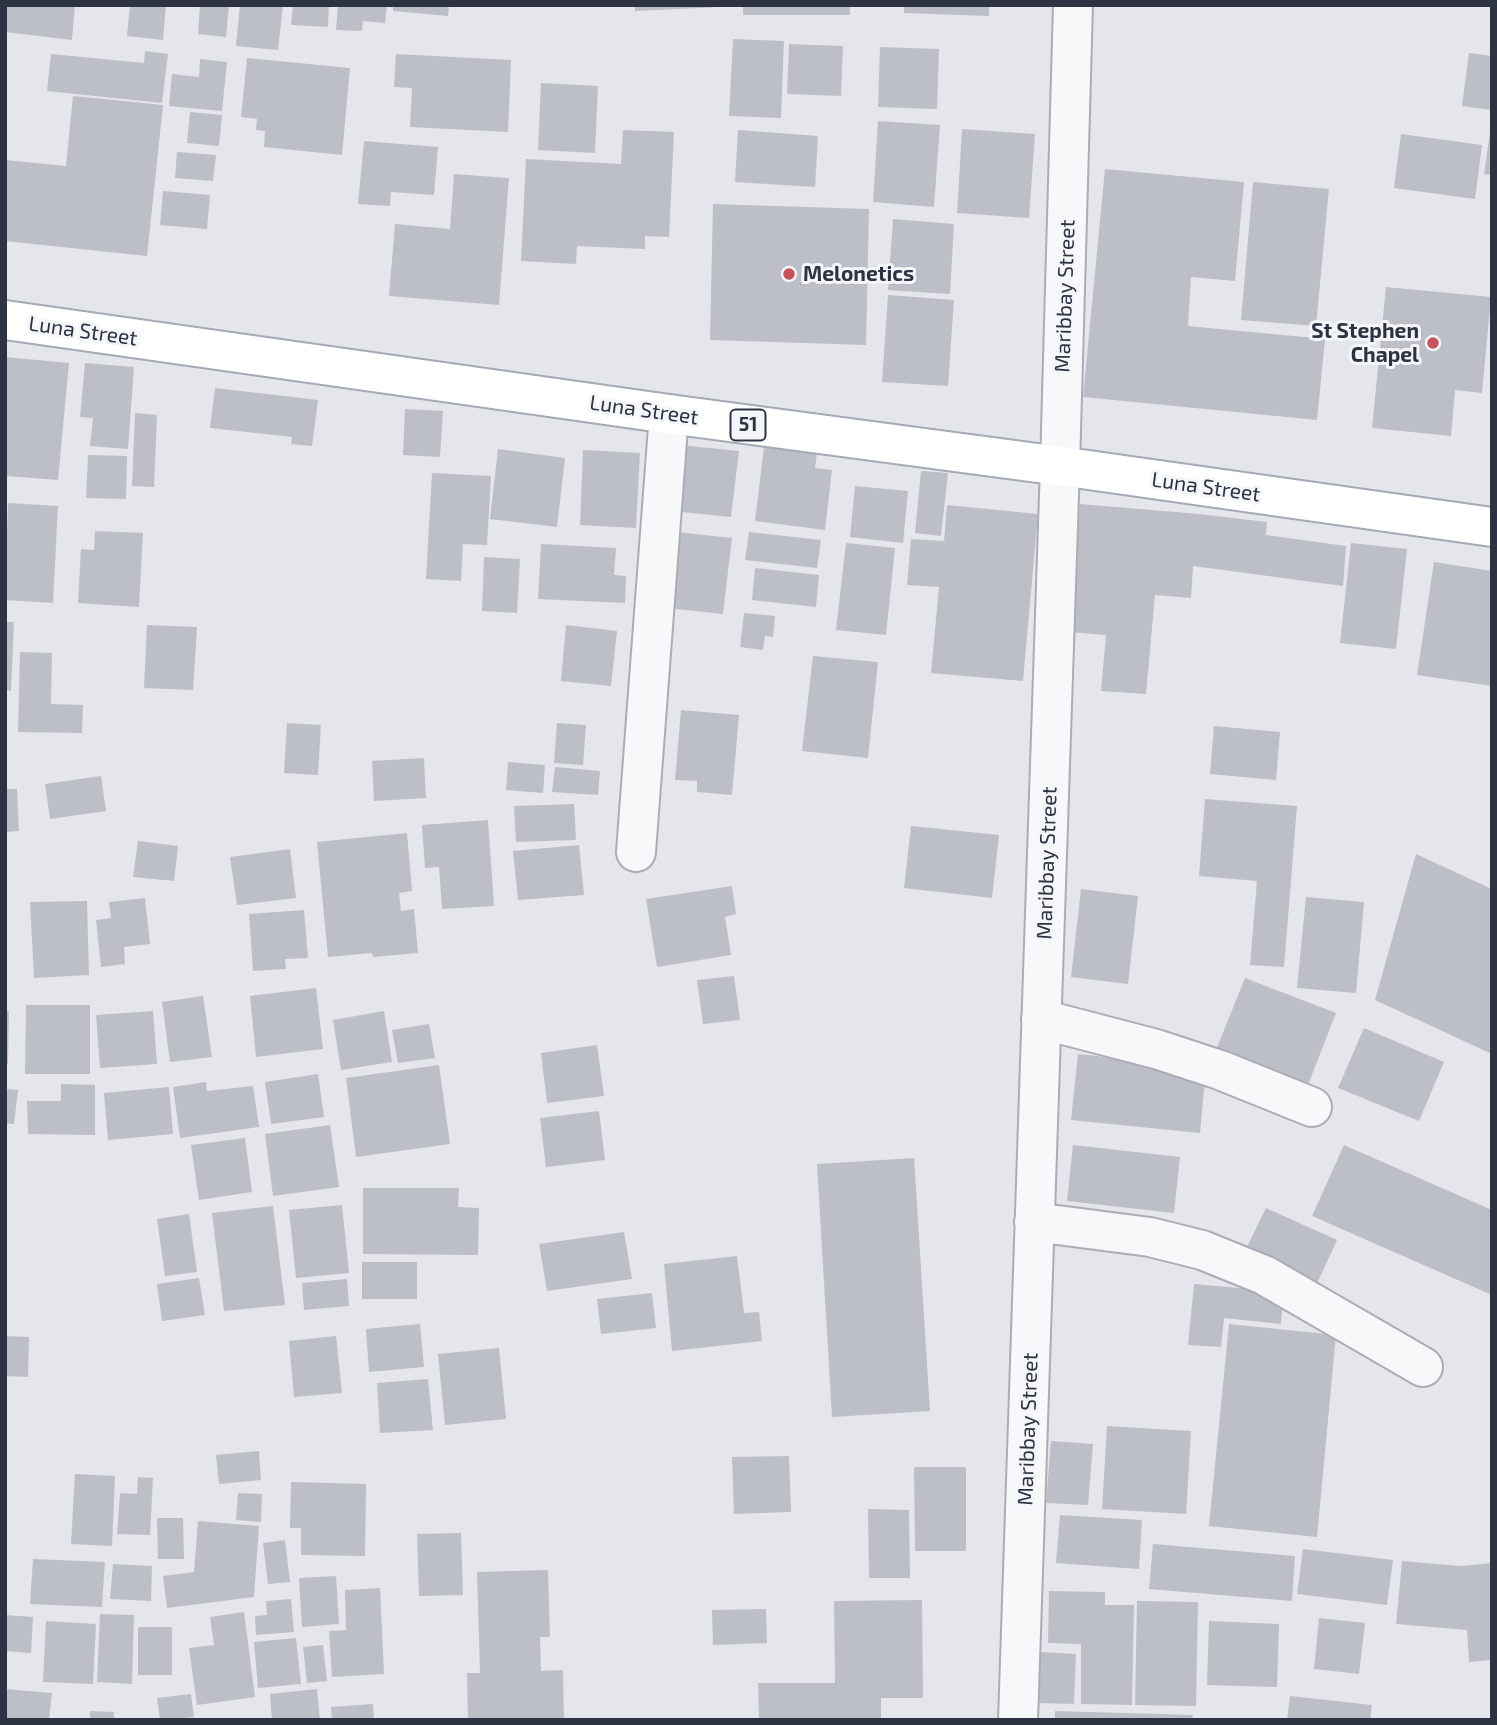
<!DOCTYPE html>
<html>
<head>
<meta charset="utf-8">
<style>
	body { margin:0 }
	#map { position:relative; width:1497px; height:1725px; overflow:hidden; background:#e5e6eb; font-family:"Exo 2",sans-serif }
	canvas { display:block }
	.frame { position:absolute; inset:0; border:7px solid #2d3343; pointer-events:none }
</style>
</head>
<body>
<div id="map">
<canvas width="1497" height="1725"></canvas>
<div class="frame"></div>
</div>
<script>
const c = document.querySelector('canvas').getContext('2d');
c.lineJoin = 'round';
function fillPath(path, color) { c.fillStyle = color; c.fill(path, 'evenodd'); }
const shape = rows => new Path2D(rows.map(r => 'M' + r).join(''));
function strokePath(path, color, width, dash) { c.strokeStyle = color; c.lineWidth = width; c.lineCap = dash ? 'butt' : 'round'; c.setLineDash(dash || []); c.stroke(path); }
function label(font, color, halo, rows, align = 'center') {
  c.font = font + ' "Exo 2",sans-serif'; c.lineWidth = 6; c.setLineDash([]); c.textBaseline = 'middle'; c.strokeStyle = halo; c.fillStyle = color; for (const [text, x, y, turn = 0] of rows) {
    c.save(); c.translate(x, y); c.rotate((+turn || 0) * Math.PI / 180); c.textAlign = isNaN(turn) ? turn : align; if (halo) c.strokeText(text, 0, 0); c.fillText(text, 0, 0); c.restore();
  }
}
const building = shape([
	[5,5,75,5,72,40,5,32],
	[130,5,166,5,163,40,127,36],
	[200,5,229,5,226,37,198,34],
	[240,5,283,5,278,50,236,46],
	[293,5,329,5,328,27,291,25],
	[338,5,387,5,385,23,363,21,362,31,336,30],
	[393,5,449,5,448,16,393,11],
	[635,5,720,5,720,7,635,11],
	[743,5,850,5,850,15,743,15],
	[904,5,989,5,989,16,904,13],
	[733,39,784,41,781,118,729,116],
	[789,44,843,46,841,96,787,94],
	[880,47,939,49,937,109,878,107],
	[145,51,168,54,162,103,47,91,51,54,144,63],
	[1469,53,1492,56,1492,110,1462,106],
	[396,54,511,60,508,132,410,127,412,88,394,87],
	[247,58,350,68,342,155,264,147,265,131,256,130,257,119,241,117],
	[200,59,227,62,222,111,169,106,172,74,199,77],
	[541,83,598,86,595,153,538,150],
	[73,96,163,105,147,256,5,241,5,160,66,166],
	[190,112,222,115,219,146,187,143],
	[878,121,940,125,934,207,873,202],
	[962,129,1035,134,1029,218,957,213],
	[623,130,674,132,669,237,645,236,645,249,577,246,576,264,521,261,526,159,621,164],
	[738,130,818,136,815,187,735,182],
	[1490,132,1492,132,1492,175,1484,174],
	[1401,134,1482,145,1475,199,1394,188],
	[364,141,438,147,434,195,391,192,390,206,358,204],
	[177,152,216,155,213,181,175,178],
	[1105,169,1244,182,1235,281,1191,277,1188,326,1325,339,1317,420,1083,397],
	[454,174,509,178,499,305,389,296,395,224,450,229],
	[1253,182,1329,189,1316,326,1241,320],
	[163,191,210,195,207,229,160,225],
	[713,204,869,209,866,345,710,340],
	[893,219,954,224,950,294,888,290],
	[1386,287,1491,297,1482,393,1455,390,1451,436,1372,428],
	[888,295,954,300,948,386,882,382],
	[5,357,69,363,58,480,5,476],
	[85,363,134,367,128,449,90,446,93,418,80,417],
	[215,388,318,400,312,446,291,444,292,437,210,428],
	[405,409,443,411,440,457,403,455],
	[135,413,157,415,154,487,132,486],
	[670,444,739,451,731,517,662,510],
	[764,447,817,453,815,468,832,470,825,530,755,521],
	[498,449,565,458,557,527,490,519],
	[583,450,640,453,636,528,580,525],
	[88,455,127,456,126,499,86,498],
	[921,471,948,473,941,536,915,533],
	[432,473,491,476,487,545,463,544,461,581,426,579],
	[855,486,908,491,903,543,850,537],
	[8,503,58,506,53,603,5,600],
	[1080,504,1199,514,1267,522,1266,535,1346,546,1343,586,1193,566,1191,598,1155,595,1146,694,1101,691,1106,635,1069,632],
	[947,505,1038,514,1023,681,931,673,939,587,907,585,911,539,944,541],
	[95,531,143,533,139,607,78,603,81,549,94,550],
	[667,531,732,538,723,614,658,607],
	[749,532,821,540,817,568,745,560],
	[846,543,895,548,886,635,836,630],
	[1351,543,1407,549,1396,649,1340,643],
	[541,544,616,548,614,575,626,576,625,603,538,599],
	[484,557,520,559,517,613,482,611],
	[1434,562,1492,571,1492,686,1417,675],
	[755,568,819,575,816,607,752,600],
	[744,613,775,616,773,637,765,636,763,650,740,647],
	[5,622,14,622,11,691,5,690],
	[147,625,197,627,193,690,144,688],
	[566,625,617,631,611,686,561,681],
	[20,652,52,653,51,704,83,705,82,733,18,732],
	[813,656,878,662,868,758,802,751],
	[681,710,739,715,732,795,697,792,697,781,675,780],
	[287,723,321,725,318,775,284,773],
	[557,723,586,725,583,765,554,763],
	[1214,726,1280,732,1276,780,1210,774],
	[424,758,426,798,374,801,372,761],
	[508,762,545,765,543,793,506,790],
	[555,767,600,771,598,795,552,792],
	[101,776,106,811,50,819,45,784],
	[5,789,17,789,19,831,5,832],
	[1205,799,1297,806,1284,967,1250,965,1257,881,1199,876],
	[574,804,576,840,516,842,514,806],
	[488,820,494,906,442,909,439,867,425,868,422,825],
	[911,826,999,835,992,898,904,888],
	[407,833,412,891,399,893,401,911,414,909,418,953,373,957,372,953,328,957,317,842],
	[138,841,178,846,174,881,133,877],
	[579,845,584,895,518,900,513,851],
	[290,849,296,898,237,905,230,857],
	[1416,854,1492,889,1492,1054,1375,1000],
	[732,886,736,914,725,917,731,955,657,967,646,899],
	[1081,889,1138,896,1128,984,1071,977],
	[1306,897,1364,902,1356,993,1297,988],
	[145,898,150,944,124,947,125,964,101,967,96,920,111,918,109,902],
	[87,901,89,975,34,978,30,902],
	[304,910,308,958,285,959,286,969,253,971,249,914],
	[734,976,740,1020,703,1024,697,980],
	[1245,978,1336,1013,1308,1085,1216,1050],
	[316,988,323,1049,256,1057,250,996],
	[203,996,212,1057,170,1062,162,1002],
	[26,1005,90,1005,90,1074,25,1074],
	[5,1011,9,1011,8,1064,5,1064],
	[153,1011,157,1064,100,1068,96,1015],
	[384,1011,392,1062,341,1070,333,1020],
	[429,1024,435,1058,398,1063,392,1030],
	[1364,1028,1444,1062,1419,1121,1338,1088],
	[597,1045,604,1096,547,1103,541,1053],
	[1078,1054,1206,1068,1200,1133,1071,1120],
	[439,1065,450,1144,356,1157,346,1078],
	[318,1074,324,1117,271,1124,265,1082],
	[206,1082,207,1091,253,1086,259,1127,180,1138,173,1087],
	[61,1084,95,1085,95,1135,28,1134,27,1101,61,1101],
	[169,1087,173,1134,108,1140,104,1093],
	[5,1089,18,1090,14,1124,5,1123],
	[599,1111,605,1160,546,1167,540,1118],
	[330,1125,339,1187,273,1196,265,1134],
	[245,1138,252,1192,199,1200,191,1145],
	[1073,1145,1180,1157,1174,1213,1067,1201],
	[1344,1145,1492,1210,1492,1295,1312,1216],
	[914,1158,930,1411,832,1417,817,1164],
	[363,1188,459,1188,458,1207,479,1208,478,1255,363,1254],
	[342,1205,349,1273,296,1278,289,1210],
	[273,1206,285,1305,224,1311,212,1213],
	[1266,1208,1337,1240,1315,1288,1243,1255],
	[189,1214,197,1272,165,1276,157,1219],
	[624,1232,632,1279,547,1291,539,1244],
	[737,1256,744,1313,759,1312,762,1341,672,1351,664,1264],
	[362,1262,417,1262,417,1299,362,1299],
	[199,1278,205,1315,162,1321,157,1284],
	[347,1279,349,1306,304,1310,302,1283],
	[1194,1284,1284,1292,1281,1324,1224,1318,1221,1347,1188,1345],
	[652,1293,656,1328,601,1334,597,1299],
	[420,1324,424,1367,369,1372,366,1329],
	[1229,1324,1336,1335,1317,1537,1209,1526],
	[5,1336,29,1337,28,1377,5,1376],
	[336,1336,342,1393,294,1397,289,1341],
	[499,1348,506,1419,445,1425,438,1354],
	[428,1379,433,1430,380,1433,377,1383],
	[1107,1426,1191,1431,1186,1514,1102,1509],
	[1051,1441,1093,1444,1088,1505,1046,1503],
	[259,1451,261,1480,219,1484,216,1455],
	[789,1456,791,1512,734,1514,732,1457],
	[914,1467,966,1467,966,1551,915,1551],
	[75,1474,115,1476,112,1546,71,1544],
	[138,1477,153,1478,150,1535,117,1534,120,1493,137,1494],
	[291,1482,366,1484,365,1556,301,1555,301,1528,290,1528],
	[238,1493,262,1494,261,1522,236,1520],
	[868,1509,909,1510,910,1578,869,1578],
	[1060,1515,1142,1520,1139,1569,1056,1563],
	[157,1518,183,1518,184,1559,158,1559],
	[198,1521,259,1526,254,1597,167,1608,163,1576,194,1572],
	[461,1533,463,1595,419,1596,417,1534],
	[285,1540,290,1582,268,1584,263,1543],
	[1153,1544,1295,1556,1292,1601,1149,1589],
	[1303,1549,1393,1560,1387,1605,1297,1594],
	[33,1559,105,1562,102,1607,30,1604],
	[1402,1561,1461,1566,1492,1563,1492,1660,1469,1662,1467,1630,1396,1624],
	[113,1564,152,1566,151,1601,110,1599],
	[548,1570,550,1637,540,1637,541,1671,563,1670,564,1720,468,1720,467,1673,480,1673,477,1572],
	[336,1576,339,1624,302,1627,299,1578],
	[380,1588,384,1674,332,1677,329,1631,346,1630,345,1590],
	[1049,1591,1105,1592,1105,1605,1134,1605,1132,1705,1081,1704,1081,1644,1048,1643],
	[291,1599,294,1632,256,1635,255,1616,267,1615,266,1601],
	[922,1600,923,1698,881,1698,881,1720,759,1720,758,1683,835,1683,834,1601],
	[1137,1601,1198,1602,1196,1706,1135,1705],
	[766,1609,767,1643,713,1645,712,1610],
	[244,1612,255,1697,197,1705,189,1648,214,1645,210,1617],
	[100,1614,134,1615,132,1684,97,1682],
	[5,1615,33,1617,31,1653,5,1651],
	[1319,1618,1365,1623,1359,1674,1314,1669],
	[46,1621,96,1624,93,1684,43,1682],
	[1209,1621,1279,1624,1277,1687,1207,1685],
	[138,1627,172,1627,172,1675,138,1675],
	[296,1638,301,1684,258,1688,254,1642],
	[323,1645,327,1681,307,1683,303,1647],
	[1040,1652,1076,1654,1074,1704,1038,1703],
	[5,1689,52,1693,49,1720,5,1720],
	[317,1689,320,1720,272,1720,270,1694],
	[191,1694,194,1717,160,1720,157,1698],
	[1290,1696,1372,1705,1370,1720,1287,1720],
	[373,1704,374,1720,332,1720,331,1707],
	[90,1711,114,1712,114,1720,90,1720],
	[1055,1711,1193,1715,1192,1720,1055,1720]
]);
const minor = shape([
	[636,852,669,414],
	[1041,1019,1156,1049,1220,1070,1312,1107],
	[1034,1222,1150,1237,1202,1250,1264,1275,1423,1367],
	[1018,1720,1060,466]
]);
const tertiary = shape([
	[1060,466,1073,5]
]);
const primary = shape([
	[5,320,669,414,1060,466,1492,527]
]);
const markers = [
	[789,274,7,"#c75358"],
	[1433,343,7,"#c75358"]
];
const shields = [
	[748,425,35]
];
const shieldNames = [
	["51",748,425]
];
const poiNames = [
	["Melonetics",803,274],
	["St Stephen",1419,331,"right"],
	["Chapel",1419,355,"right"]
];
const streetNames = [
	["Maribbay Street",1065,296,-88],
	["Luna Street",83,331,8],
	["Luna Street",644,410,8],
	["Luna Street",1206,487,8],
	["Maribbay Street",1047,863,-88],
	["Maribbay Street",1028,1429,-88]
];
fillPath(building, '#bcbfc8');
strokePath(minor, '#aaadb5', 42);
strokePath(tertiary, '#aaadb5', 42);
strokePath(primary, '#a4aab6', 42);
strokePath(minor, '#f7f8fa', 38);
strokePath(tertiary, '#f7f8fa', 38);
strokePath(primary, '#fff', 38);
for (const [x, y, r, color] of markers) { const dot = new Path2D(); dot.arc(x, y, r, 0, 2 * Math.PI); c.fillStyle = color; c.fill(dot); strokePath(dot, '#f4f6f9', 2.5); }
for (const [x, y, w] of shields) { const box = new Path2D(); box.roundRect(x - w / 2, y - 15.5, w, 31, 5); c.fillStyle = '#f4f6f9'; c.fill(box); strokePath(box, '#2d3343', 2); }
label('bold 19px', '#2d3343', null, shieldNames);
label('bold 21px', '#2d3343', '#f4f6f9', poiNames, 'left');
label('21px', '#2d3343', '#f4f6f9', streetNames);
</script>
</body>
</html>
